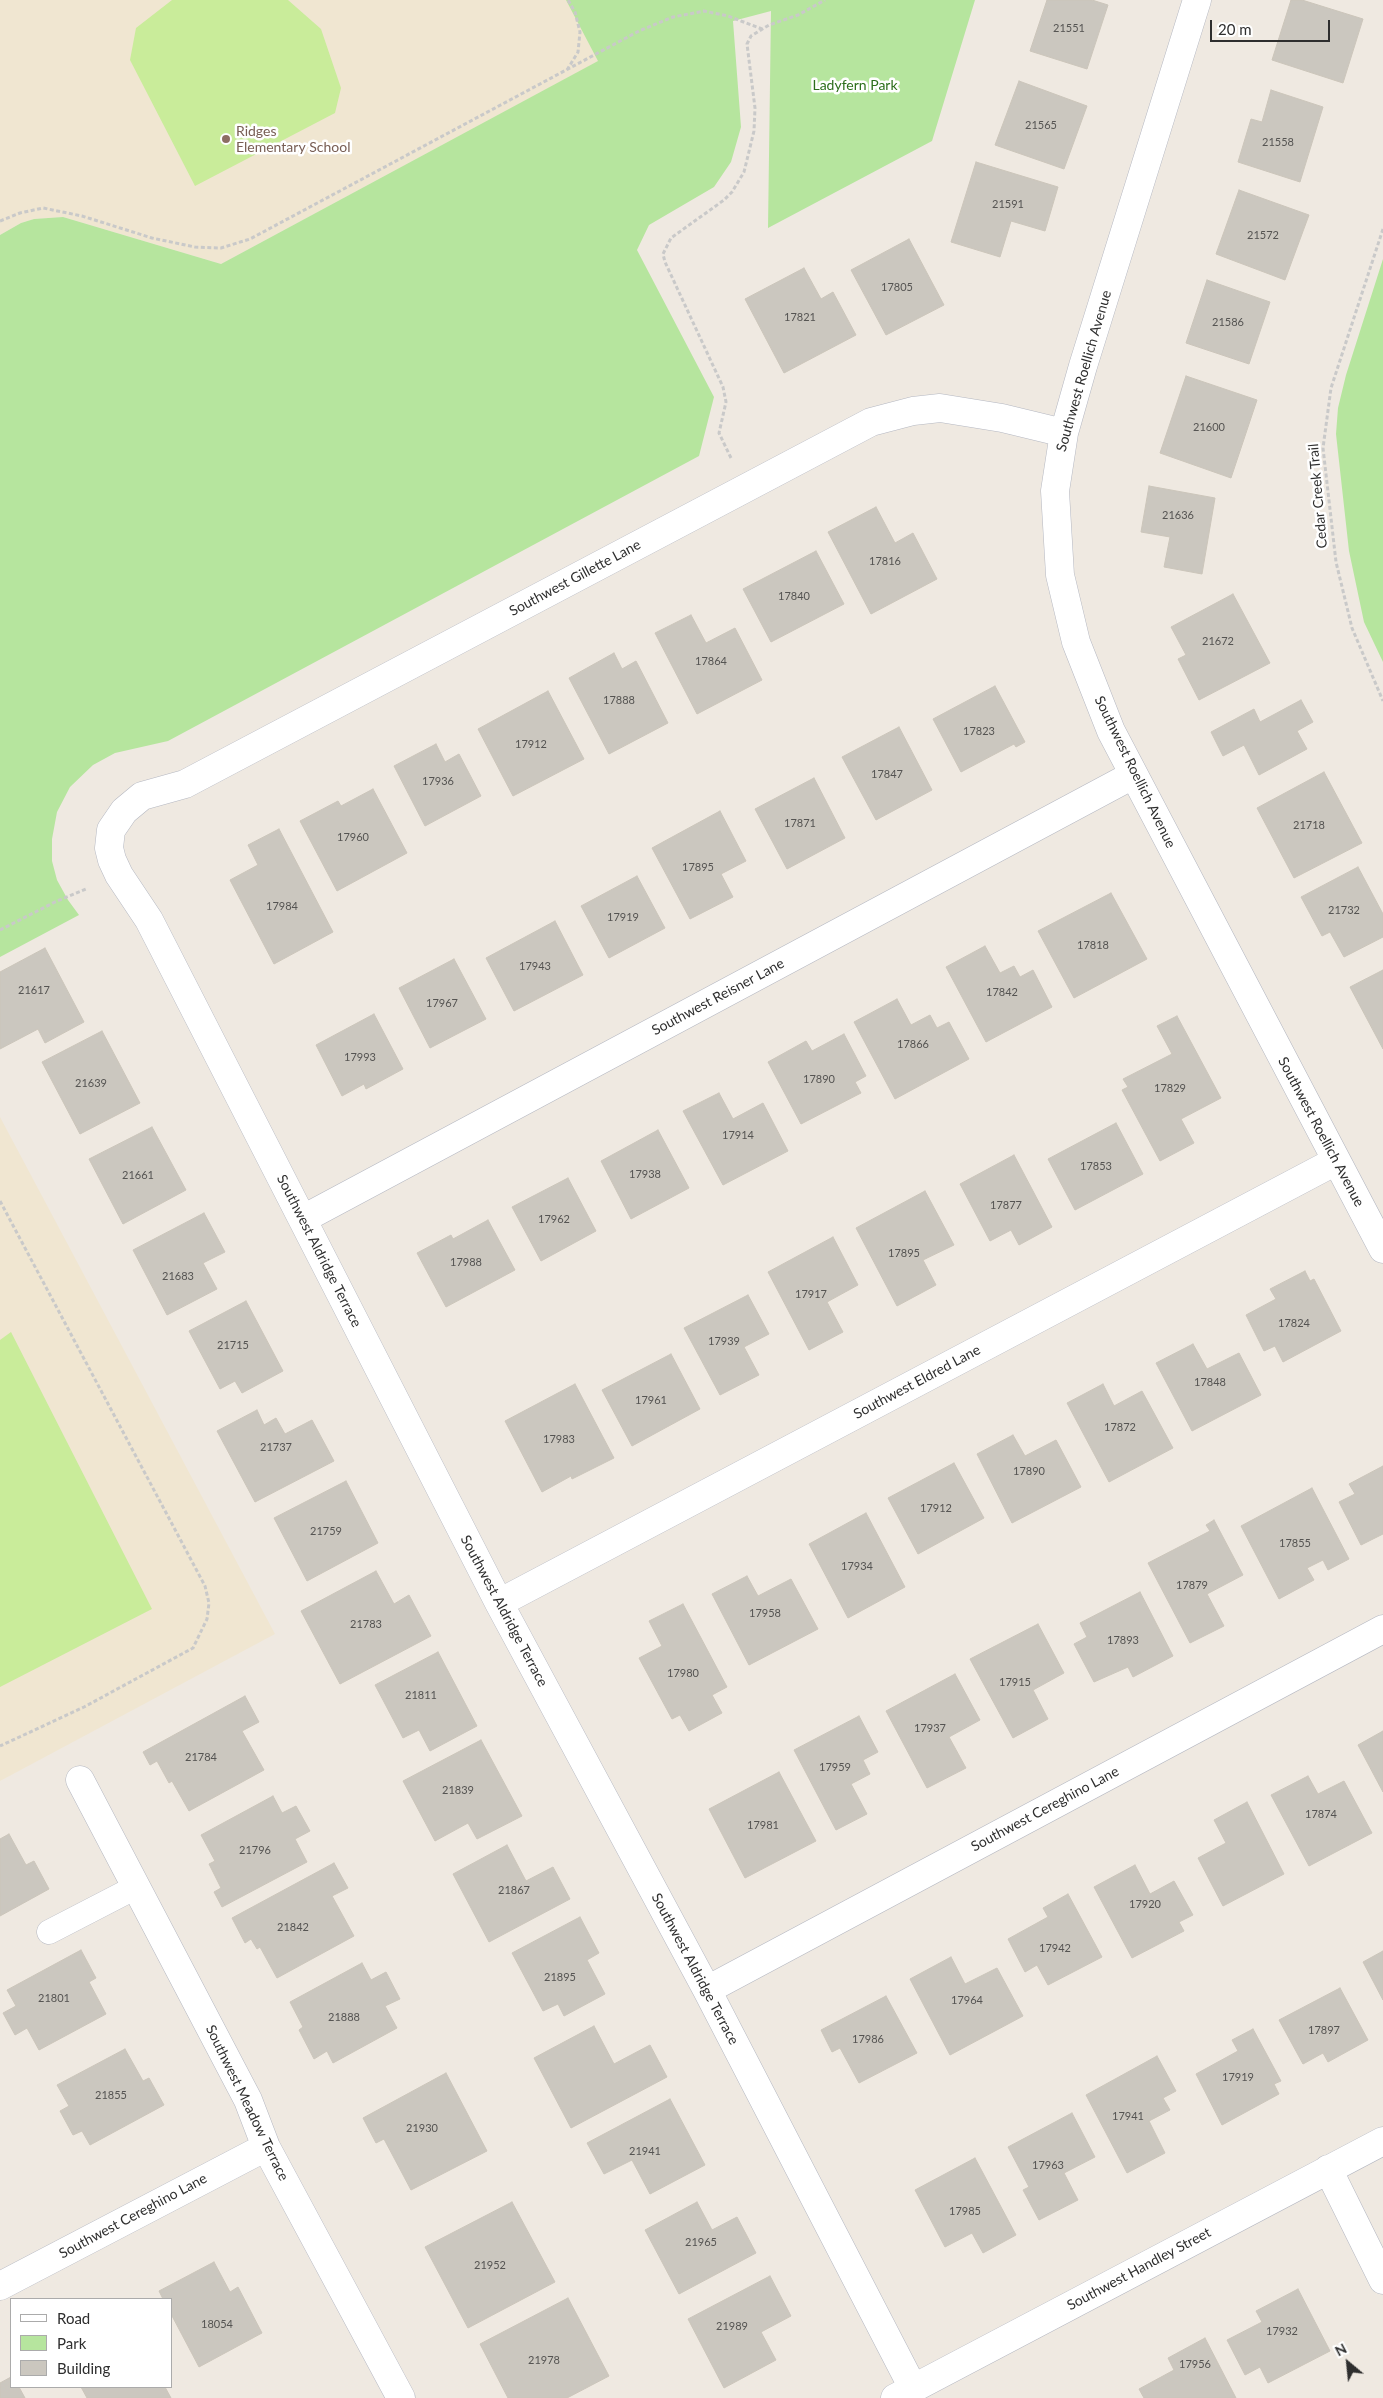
<!DOCTYPE html>
<html>
<head>
<meta charset="utf-8">
<style>
	body { margin:0 }
	#map { position:relative; width:1383px; height:2398px; overflow:hidden; background:#efe9e1; font-family:Lato,sans-serif }
	canvas { display:block }
	.legend { position:absolute; left:10px; top:2298px; width:162px; height:90px; box-sizing:border-box; background:#fff; border:1px solid #ababab; margin:0; padding:6px 9px; list-style:none; font-size:15px; color:#2e2e2e }
	.legend li { display:flex; align-items:center; gap:10px; height:25px }
	.legend b { width:25px; border:1px solid #ababab }
	.north { position:absolute; left:1323px; top:2338px; width:50px; height:50px; -webkit-text-stroke:4px #fff; paint-order:stroke; rotate:332deg; font-size:14px; font-weight:700; line-height:20px; text-align:center; color:#2e2e2e }
	.north::after { content:''; display:block; margin:auto; width:18px; height:22px; background:#2e2e2e; clip-path:polygon(50% 0,100% 100%,50% 72%,0 100%) }
	.scale { position:absolute; left:1210px; top:20px; width:120px; height:22px; box-sizing:border-box; border:2px solid #2e2e2e; border-top:0; padding-left:6px; font-size:15px; line-height:18px; white-space:nowrap; color:#2e2e2e; -webkit-text-stroke:4px #fff; paint-order:stroke }
</style>
</head>
<body>
<div id="map">
<canvas width="1383" height="2398"></canvas>
<ul class="legend">
<li><b style="height:6px;background:#fff"></b>Road</li>
<li><b style="height:14px;background:#b6e59e"></b>Park</li>
<li><b style="height:14px;background:#cbc7bf"></b>Building</li>
</ul>
<div class="north">N</div>
<div class="scale">20 m</div>
</div>
<script>
const c = document.querySelector('canvas').getContext('2d');
c.lineJoin = 'round';
function fillPath(path, color) { c.fillStyle = color; c.fill(path, 'evenodd'); }
const shape = rows => new Path2D(rows.map(r => 'M' + r).join(''));
function strokePath(path, color, width, dash) { c.strokeStyle = color; c.lineWidth = width; c.lineCap = dash ? 'butt' : 'round'; c.setLineDash(dash || []); c.stroke(path); }
function label(font, color, halo, rows, align = 'center') {
  c.font = font + ' Lato,sans-serif'; c.lineWidth = 5; c.setLineDash([]); c.textBaseline = 'middle'; c.strokeStyle = halo; c.fillStyle = color; for (const [text, x, y, turn = 0] of rows) {
    c.save(); c.translate(x, y); c.rotate((+turn || 0) * Math.PI / 180); c.textAlign = isNaN(turn) ? turn : align; if (halo) c.strokeText(text, 0, 0); c.fillText(text, 0, 0); c.restore();
  }
}
const education = shape([
	[0,0,585,0,599,61,221,264,63,217,34,219,21,223,0,235],
	[0,1117,275,1634,0,1781]
]);
const green = shape([
	[566,0,975,0,932,141,768,228,771,11,733,21,741,127,731,162,714,187,649,225,637,250,714,397,699,456,168,741,115,753,93,765,70,787,57,812,52,839,52,861,57,880,68,900,79,915,0,957,0,235,21,223,34,219,63,217,221,264,598,61],
	[1383,259,1383,662,1364,622,1349,551,1336,434,1338,408,1346,375]
]);
const pitch = shape([
	[172,0,288,0,321,29,341,88,335,113,195,186,130,60,136,28],
	[11,1332,152,1609,0,1687,0,1340]
]);
const building = shape([
	[1047,0,1092,0,1108,5,1087,69,1030,51,1047,0],
	[1291,0,1302,0,1363,19,1343,83,1272,60,1291,0],
	[1019,81,1087,106,1064,169,995,145,1019,81],
	[1271,90,1323,107,1300,182,1238,162,1251,119,1262,122,1271,90],
	[976,162,1058,187,1045,231,1011,221,1000,257,951,242,976,162],
	[1239,190,1309,215,1285,280,1216,254,1239,190],
	[909,239,944,305,886,335,851,270,909,239],
	[804,268,821,299,833,292,856,335,784,373,745,299,804,268],
	[1207,280,1270,302,1249,364,1186,343,1207,280],
	[1186,376,1257,400,1231,478,1160,453,1186,376],
	[1149,486,1215,498,1202,574,1164,567,1170,537,1141,532,1149,486],
	[876,507,895,543,913,533,937,579,871,614,828,532,876,507],
	[816,551,844,604,771,642,743,589,816,551],
	[1233,594,1270,663,1199,700,1178,659,1186,655,1171,627,1233,594],
	[691,615,706,643,735,628,762,680,697,714,655,633,691,615],
	[614,653,622,669,636,661,668,723,609,754,569,678,614,653],
	[995,686,1025,742,1016,747,1014,744,961,772,933,719,995,686],
	[548,691,584,759,513,796,478,729,548,691],
	[1301,700,1313,722,1297,731,1307,749,1259,775,1244,745,1223,756,1211,732,1254,709,1260,722,1301,700],
	[899,727,932,790,876,820,842,757,899,727],
	[436,744,445,762,459,754,481,796,425,826,394,766,436,744],
	[1324,772,1362,843,1294,878,1257,808,1324,772],
	[814,778,845,838,787,869,755,809,814,778],
	[373,789,407,853,337,891,300,821,338,801,341,806,373,789],
	[720,811,746,861,721,874,733,897,690,919,652,848,720,811],
	[279,829,333,932,274,964,230,880,258,865,248,845,279,829],
	[1358,867,1383,914,1383,937,1344,957,1330,932,1322,936,1301,897,1358,867],
	[637,876,665,928,609,958,581,906,637,876],
	[1111,893,1147,959,1074,998,1038,931,1111,893],
	[555,921,583,975,514,1011,486,958,555,921],
	[985,946,1000,973,1014,966,1020,977,1033,970,1052,1007,986,1042,946,967,985,946],
	[45,948,84,1022,45,1043,38,1029,0,1049,0,972,45,948],
	[454,959,486,1019,430,1048,399,988,454,959],
	[1383,970,1383,1049,1350,987,1383,970],
	[897,999,911,1025,930,1015,937,1028,949,1022,969,1059,895,1099,854,1022,897,999],
	[374,1014,403,1069,366,1089,364,1084,342,1096,316,1045,374,1014],
	[1177,1016,1221,1098,1181,1119,1194,1143,1160,1161,1122,1090,1128,1087,1123,1079,1172,1054,1157,1026,1177,1016],
	[102,1031,140,1103,80,1134,42,1062,102,1031],
	[844,1034,866,1076,855,1082,861,1093,801,1124,768,1062,806,1041,812,1051,844,1034],
	[719,1093,733,1119,763,1103,788,1151,723,1185,683,1111,719,1093],
	[1116,1123,1143,1174,1075,1210,1048,1159,1116,1123],
	[152,1127,186,1190,123,1224,89,1159,152,1127],
	[658,1130,689,1188,631,1219,601,1161,658,1130],
	[1014,1155,1052,1227,1019,1245,1011,1230,990,1241,960,1184,1014,1155],
	[568,1178,596,1231,541,1261,512,1207,568,1178],
	[925,1191,954,1245,923,1260,936,1285,897,1306,856,1228,925,1191],
	[204,1213,225,1252,203,1263,217,1289,167,1315,133,1250,204,1213],
	[488,1220,515,1270,446,1307,417,1253,451,1235,453,1239,488,1220],
	[833,1237,858,1285,827,1302,843,1332,809,1350,768,1272,833,1237],
	[1305,1271,1310,1281,1314,1279,1341,1331,1283,1362,1275,1346,1264,1351,1246,1315,1276,1299,1270,1289,1305,1271],
	[748,1295,769,1334,744,1347,759,1375,720,1395,684,1328,748,1295],
	[246,1301,283,1371,242,1393,235,1381,220,1389,189,1331,246,1301],
	[1193,1344,1207,1369,1239,1353,1261,1395,1192,1431,1156,1363,1193,1344],
	[671,1354,700,1409,632,1446,602,1390,671,1354],
	[575,1384,614,1458,572,1479,571,1476,542,1492,505,1421,575,1384],
	[1103,1384,1114,1406,1142,1391,1173,1448,1109,1482,1067,1403,1103,1384],
	[257,1410,264,1425,276,1418,285,1434,312,1420,334,1461,255,1502,217,1431,257,1410],
	[1013,1435,1025,1456,1056,1440,1081,1487,1012,1523,977,1454,1013,1435],
	[954,1463,984,1518,918,1554,888,1498,954,1463],
	[1383,1466,1383,1534,1361,1545,1339,1502,1355,1494,1349,1484,1383,1466],
	[346,1481,378,1543,307,1581,274,1518,346,1481],
	[1312,1488,1349,1559,1328,1570,1323,1560,1307,1568,1314,1580,1279,1599,1241,1526,1312,1488],
	[866,1513,905,1587,848,1618,809,1544,866,1513],
	[1214,1520,1243,1575,1207,1594,1224,1626,1190,1643,1148,1563,1210,1531,1206,1525,1214,1520],
	[376,1571,394,1604,409,1595,431,1636,340,1684,301,1611,376,1571],
	[747,1576,758,1596,791,1579,818,1629,749,1665,712,1594,747,1576],
	[1140,1592,1173,1656,1133,1677,1128,1667,1094,1682,1074,1644,1087,1637,1080,1623,1140,1592],
	[683,1604,727,1687,712,1695,722,1713,689,1731,680,1715,672,1719,639,1658,662,1646,649,1621,683,1604],
	[1038,1624,1064,1673,1033,1690,1048,1719,1013,1738,970,1659,1038,1624],
	[438,1652,477,1726,430,1751,419,1730,403,1738,375,1685,438,1652],
	[955,1674,980,1720,949,1737,966,1768,927,1788,886,1711,955,1674],
	[245,1696,259,1722,242,1731,264,1770,189,1811,172,1781,169,1783,157,1761,150,1765,143,1752,245,1696],
	[859,1716,878,1752,863,1760,870,1774,851,1784,867,1814,836,1830,794,1750,859,1716],
	[1383,1731,1383,1792,1358,1745,1383,1731],
	[481,1740,522,1816,477,1839,468,1823,435,1841,403,1781,481,1740],
	[779,1772,816,1841,745,1878,709,1809,779,1772],
	[1308,1776,1318,1794,1344,1781,1372,1833,1309,1866,1271,1795,1308,1776],
	[273,1796,282,1813,296,1806,310,1831,295,1839,307,1862,222,1907,214,1892,221,1888,209,1864,215,1861,201,1835,273,1796],
	[1247,1802,1284,1874,1223,1906,1198,1858,1226,1843,1214,1820,1247,1802],
	[9,1834,26,1865,34,1861,49,1889,0,1916,0,1839,9,1834],
	[507,1845,526,1881,553,1867,570,1899,489,1942,453,1874,507,1845],
	[334,1863,348,1888,332,1896,354,1936,277,1978,260,1947,257,1949,251,1939,245,1943,232,1918,334,1863],
	[1135,1865,1150,1894,1174,1881,1193,1915,1179,1922,1184,1931,1132,1958,1094,1887,1135,1865],
	[1068,1894,1102,1957,1048,1985,1037,1965,1025,1972,1008,1939,1048,1917,1043,1908,1068,1894],
	[580,1917,599,1953,587,1960,605,1994,564,2016,558,2004,543,2011,512,1953,580,1917],
	[81,1950,96,1978,89,1982,106,2014,39,2050,27,2028,15,2035,3,2013,16,2006,7,1990,81,1950],
	[1383,1951,1383,2000,1363,1962,1383,1951],
	[951,1957,965,1984,997,1968,1023,2016,950,2055,910,1979,951,1957],
	[362,1963,371,1980,386,1972,400,1999,385,2006,397,2028,333,2063,327,2051,314,2059,299,2030,303,2027,290,2002,362,1963],
	[1340,1988,1368,2040,1328,2062,1323,2053,1303,2064,1279,2020,1340,1988],
	[886,1996,917,2053,859,2083,840,2048,832,2052,821,2030,886,1996],
	[594,2026,614,2064,650,2045,667,2077,571,2128,534,2058,594,2026],
	[1253,2029,1281,2081,1274,2084,1279,2094,1222,2125,1196,2074,1238,2051,1232,2040,1253,2029],
	[125,2049,143,2081,149,2078,164,2105,90,2145,82,2131,73,2135,60,2111,69,2106,57,2085,125,2049],
	[1157,2056,1176,2091,1163,2098,1170,2110,1149,2121,1165,2153,1127,2173,1086,2095,1157,2056],
	[446,2073,487,2151,411,2190,384,2139,376,2143,363,2118,446,2073],
	[670,2099,705,2165,650,2194,632,2160,604,2174,587,2143,670,2099],
	[1072,2113,1095,2157,1064,2173,1078,2200,1039,2220,1023,2190,1029,2187,1008,2147,1072,2113],
	[975,2158,1016,2235,983,2253,972,2233,945,2247,915,2190,975,2158],
	[512,2202,555,2282,468,2328,425,2247,512,2202],
	[697,2202,712,2230,737,2217,756,2253,679,2294,645,2230,697,2202],
	[214,2262,230,2292,238,2287,262,2333,199,2367,171,2314,171,2299,163,2299,159,2291,214,2262],
	[770,2276,791,2316,761,2332,776,2360,724,2388,688,2319,770,2276],
	[1298,2289,1330,2351,1268,2383,1260,2367,1245,2375,1227,2340,1262,2322,1256,2311,1298,2289],
	[568,2298,609,2376,567,2398,508,2398,480,2344,568,2298],
	[1205,2338,1236,2398,1144,2398,1139,2389,1174,2370,1168,2358,1205,2338],
	[11,2377,11,2387,19,2387,25,2398,0,2398,0,2383,11,2377],
	[81,2387,165,2387,171,2398,87,2398,81,2387]
]);
const path = shape([
	[567,70,578,52,580,32,575,12,568,0],
	[0,221,20,213,43,208,82,216,152,238,195,247,221,248,250,239,639,31,673,17,704,11,728,16,762,29],
	[1383,229,1331,388,1323,448,1336,562,1352,628,1383,701],
	[731,458,719,433,726,402,723,387,665,262,663,254,671,238,724,200,732,192,744,172,754,131,755,108,747,44,751,36,769,25,798,15,825,0],
	[0,930,55,902,86,889],
	[0,1201,196,1569,205,1586,209,1603,207,1619,193,1648,84,1707,0,1746]
]);
const lane = shape([
	[49,1932,136,1887]
]);
const street = shape([
	[1197,0,1083,366,1064,433,1055,491,1060,575,1076,642,1111,731,1383,1249],
	[303,1219,1133,775],
	[499,1603,1336,1161],
	[80,1780,248,2100,266,2147,401,2398],
	[707,1990,1383,1629],
	[1328,2169,1383,2280],
	[0,2286,266,2147],
	[913,2388,707,1990,499,1603,149,920,119,875,112,860,109,848,111,830,124,811,142,796,185,784,871,422,913,411,940,408,1002,418,1064,433],
	[895,2398,1383,2141]
]);
const markers = [
	[226,139,5,"#8d6e63"]
];
const numberNames = [
	["21551",1069,28],
	["21565",1041,125],
	["21558",1278,142],
	["21591",1008,204],
	["21572",1263,235],
	["17805",897,287],
	["17821",800,317],
	["21586",1228,322],
	["21600",1209,427],
	["21636",1178,515],
	["17816",885,561],
	["17840",794,596],
	["21672",1218,641],
	["17864",711,661],
	["17888",619,700],
	["17823",979,731],
	["17912",531,744],
	["17847",887,774],
	["17936",438,781],
	["17871",800,823],
	["21718",1309,825],
	["17960",353,837],
	["17895",698,867],
	["17984",282,906],
	["21732",1344,910],
	["17919",623,917],
	["17818",1093,945],
	["17943",535,966],
	["21617",34,990],
	["17842",1002,992],
	["17967",442,1003],
	["17866",913,1044],
	["17993",360,1057],
	["17890",819,1079],
	["21639",91,1083],
	["17829",1170,1088],
	["17914",738,1135],
	["17853",1096,1166],
	["17938",645,1174],
	["21661",138,1175],
	["17877",1006,1205],
	["17962",554,1219],
	["17895",904,1253],
	["17988",466,1262],
	["21683",178,1276],
	["17917",811,1294],
	["17824",1294,1323],
	["17939",724,1341],
	["21715",233,1345],
	["17848",1210,1382],
	["17961",651,1400],
	["17872",1120,1427],
	["17983",559,1439],
	["21737",276,1447],
	["17890",1029,1471],
	["17912",936,1508],
	["21759",326,1531],
	["17855",1295,1543],
	["17934",857,1566],
	["17879",1192,1585],
	["17958",765,1613],
	["21783",366,1624],
	["17893",1123,1640],
	["17980",683,1673],
	["17915",1015,1682],
	["21811",421,1695],
	["17937",930,1728],
	["21784",201,1757],
	["17959",835,1767],
	["21839",458,1790],
	["17874",1321,1814],
	["17981",763,1825],
	["21796",255,1850],
	["21867",514,1890],
	["17920",1145,1904],
	["21842",293,1927],
	["17942",1055,1948],
	["21895",560,1977],
	["21801",54,1998],
	["17964",967,2000],
	["21888",344,2017],
	["17897",1324,2030],
	["17986",868,2039],
	["17919",1238,2077],
	["21855",111,2095],
	["17941",1128,2116],
	["21930",422,2128],
	["21941",645,2151],
	["17963",1048,2165],
	["17985",965,2211],
	["21965",701,2242],
	["21952",490,2265],
	["18054",217,2324],
	["21989",732,2326],
	["17932",1282,2331],
	["21978",544,2360],
	["17956",1195,2364]
];
const parkNames = [
	["Ladyfern Park",855,85]
];
const educationNames = [
	["Ridges",236,131],
	["Elementary School",236,147]
];
const streetNames = [
	["Southwest Roellich Avenue",1084,371,-74],
	["Cedar Creek Trail",1318,496,-95],
	["Southwest Gillette Lane",575,578,-28],
	["Southwest Roellich Avenue",1135,772,64],
	["Southwest Reisner Lane",718,997,-28],
	["Southwest Roellich Avenue",1321,1132,62],
	["Southwest Aldridge Terrace",319,1251,63],
	["Southwest Eldred Lane",917,1382,-28],
	["Southwest Aldridge Terrace",504,1611,62],
	["Southwest Cereghino Lane",1045,1809,-28],
	["Southwest Aldridge Terrace",695,1969,62],
	["Southwest Meadow Terrace",247,2103,64],
	["Southwest Cereghino Lane",133,2216,-28],
	["Southwest Handley Street",1139,2269,-28]
];
fillPath(education, '#f0e6d1');
fillPath(green, '#b6e59e');
fillPath(pitch, '#c9ec9a');
fillPath(building, '#cbc7bf');
strokePath(building, '#cbc5ba', 1);
strokePath(lane, '#b4b7c1', 25);
strokePath(street, '#b4b7c1', 29);
strokePath(path, '#c9c9c9', 3, [4, 2.5]);
strokePath(lane, '#fff', 24);
strokePath(street, '#fff', 28);
for (const [x, y, r, color] of markers) { const dot = new Path2D(); dot.arc(x, y, r, 0, 2 * Math.PI); c.fillStyle = color; c.fill(dot); strokePath(dot, '#fff', 2); }
label('11px', '#555452', null, numberNames);
label('14px', '#2c6e1b', '#fff', parkNames);
label('14px', '#785e54', '#fff', educationNames, 'left');
label('14px', '#2e2e2e', '#fff', streetNames);
</script>
</body>
</html>
